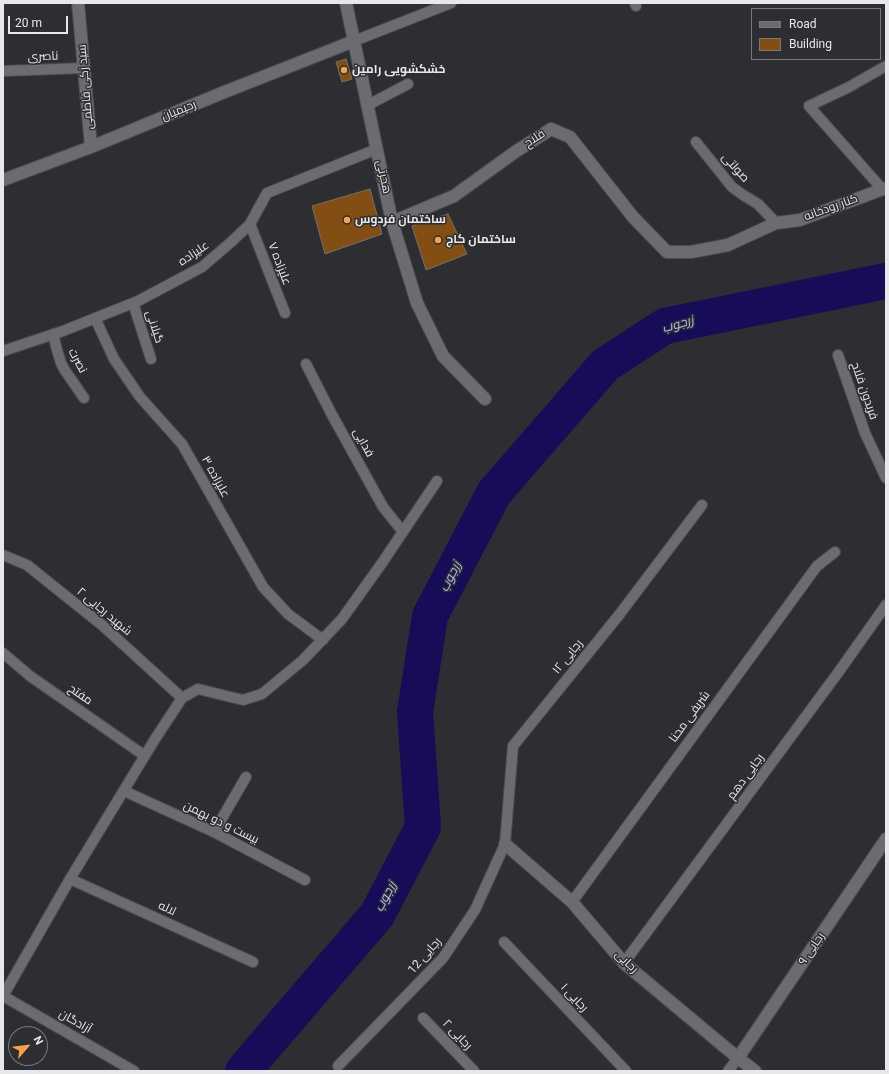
<!DOCTYPE html>
<html>
<head>
<meta charset="utf-8">
<style>
	body { margin:0 }
	#map { position:relative; width:889px; height:1074px; overflow:hidden; background:#2d2e31; font-family:Roboto,sans-serif }
	canvas { display:block }
	.frame { position:absolute; inset:0; border:4px solid #e7e8ea; pointer-events:none }
	.legend { position:absolute; left:751px; top:8px; width:130px; height:52px; box-sizing:border-box; background:#2d2e31; border:1px solid #77787b; margin:0; padding:5px 7px; list-style:none; font-size:12px; color:#e7e8ea }
	.legend li { display:flex; align-items:center; gap:8px; height:20px }
	.legend b { width:20px; border:1px solid #77787b }
	.north { position:absolute; left:8px; top:1026px; width:40px; height:40px; box-sizing:border-box; background:#2d2e31; border:1px solid #77787b; border-radius:50%; rotate:62deg; font-size:11px; font-weight:700; line-height:16px; text-align:center; color:#e7e8ea }
	.north::after { content:''; display:block; margin:auto; width:14px; height:18px; background:#f7a149; clip-path:polygon(50% 0,100% 100%,50% 72%,0 100%) }
	.scale { position:absolute; left:8px; top:16px; width:60px; height:18px; box-sizing:border-box; border:2px solid #e7e8ea; border-top:0; padding-left:5px; font-size:12px; line-height:14px; white-space:nowrap; color:#e7e8ea; -webkit-text-stroke:3px #2d2e31; paint-order:stroke }
</style>
</head>
<body>
<div id="map">
<canvas width="889" height="1074"></canvas>
<div class="frame"></div>
<ul class="legend">
<li><b style="height:5px;background:#6b6c70"></b>Road</li>
<li><b style="height:11px;background:#824e11"></b>Building</li>
</ul>
<div class="north">N</div>
<div class="scale">20 m</div>
</div>
<script>
const c = document.querySelector('canvas').getContext('2d');
c.lineJoin = 'round';
const shape = rows => new Path2D(rows.map(r => 'M' + r).join(''));
function strokePath(path, color, width, dash) { c.strokeStyle = color; c.lineWidth = width; c.lineCap = dash ? 'butt' : 'round'; c.setLineDash(dash || []); c.stroke(path); }
function fillPath(path, color) { c.fillStyle = color; c.fill(path, 'evenodd'); }
function label(font, color, halo, rows, align = 'center') {
  c.font = font + ' Roboto,Cairo,sans-serif'; c.lineWidth = 3; c.setLineDash([]); c.textBaseline = 'middle'; c.strokeStyle = halo; c.fillStyle = color; for (const [text, x, y, turn = 0] of rows) {
    c.save(); c.translate(x, y); c.rotate((+turn || 0) * Math.PI / 180); c.textAlign = isNaN(turn) ? turn : align; if (halo) c.strokeText(text, 0, 0); c.fillText(text, 0, 0); c.restore();
  }
}
const river = shape([
	[243,1071,377,915,423,827,415,712,430,616,494,493,605,365,665,326,886,281]
]);
const building = shape([
	[346,59,352,79,342,82,336,62,346,59],
	[370,189,382,234,325,254,312,206,370,189],
	[448,214,467,254,426,270,412,226,448,214]
]);
const lane = shape([
	[635,3,636,6],
	[354,41,451,3],
	[3,71,84,68],
	[368,105,408,84],
	[696,142,732,187,743,195,758,204,776,223],
	[883,190,809,106,849,87,886,66],
	[250,224,285,313],
	[133,303,151,359],
	[95,318,114,359,140,397,182,444,263,587,288,614,323,640],
	[53,334,57,350,61,363,64,369,84,398],
	[3,351,63,331,138,301,202,267,230,243,250,224,267,193,377,149],
	[838,355,865,433,886,478],
	[306,364,331,413,383,507,403,532],
	[3,555,27,565,102,625,182,698],
	[3,653,30,676,145,756],
	[124,791,214,832,305,880],
	[214,832,246,777],
	[70,879,253,962],
	[572,902,817,566,835,552],
	[504,942,626,1071],
	[624,963,840,670,886,605],
	[3,996,70,879,155,739,182,698,198,689,243,700,262,694,303,660,342,619,382,563,437,481],
	[3,996,134,1071],
	[423,1018,474,1071],
	[338,1066,443,958,475,910,505,844,513,746,619,615,702,505],
	[728,1071,738,1058]
]);
const street = shape([
	[78,3,91,147],
	[346,3,392,222,417,303,443,356,485,399],
	[3,180,91,147,222,93,354,41],
	[392,222,454,196,515,152,551,129,570,137,633,217,667,252,691,252,728,245,776,223,800,220,886,188],
	[505,844,572,902,624,963,738,1058,755,1071],
	[738,1058,886,839]
]);
const markers = [
	[344,70,4,"#f7a149"],
	[347,220,4,"#f7a149"],
	[438,240,4,"#f7a149"]
];
const streetNames = [
	["ناصری",43,57,-2],
	["سید زکی فاطمی",86,87,-95],
	["رحیمیان",179,111,-22],
	["فلاح",535,139,-33],
	["صولتی",735,168,48],
	["هجرتی",383,177,78],
	["کنار رودخانه",831,208,-20],
	["علیزاده",194,254,-34],
	["علیزاده ۷",279,264,69],
	["گیلانی",154,327,72],
	["نصرت",77,361,62],
	["فریدون فلاح",864,391,71],
	["فدایی",363,443,61],
	["علیزاده ۳",215,477,61],
	["شهید رجایی ۲",104,612,40],
	["رجایی ۱۲",568,657,-51],
	["مفتح",80,695,35],
	["شریفی محنا",690,717,-54],
	["رجایی دهم",746,777,-54],
	["بیست و دو بهمن",221,823,26],
	["لاله",167,909,25],
	["رجایی ۹",812,949,-56],
	["رجایی 12",425,956,-49],
	["رجایی",626,962,44],
	["رجایی ۱",574,998,47],
	["آزادگان",75,1022,30],
	["رجایی ۲",457,1035,46]
];
const poiNames = [
	["خشکشویی رامین",352,70],
	["ساختمان فردوس",355,220],
	["ساختمان کاج",446,240]
];
const waterNames = [
	["زرجوب",678,325,-16],
	["زرجوب",451,577,-63],
	["زرجوب",386,897,-62]
];
strokePath(river, '#160c57', 36);
fillPath(building, '#824e11');
strokePath(building, '#74706d', 1);
strokePath(lane, '#4c4d4f', 12);
strokePath(street, '#4c4d4f', 14);
strokePath(lane, '#6b6c70', 10);
strokePath(street, '#6b6c70', 12);
for (const [x, y, r, color] of markers) { const dot = new Path2D(); dot.arc(x, y, r, 0, 2 * Math.PI); c.fillStyle = color; c.fill(dot); strokePath(dot, '#2d2e31', 1.5); }
label('12px', '#e7e8ea', '#2d2e31', streetNames);
label('bold 12px', '#e7e8ea', '#2d2e31', poiNames, 'left');
label('italic 13px', '#b0bafb', '#2d2e31', waterNames);
</script>
</body>
</html>
